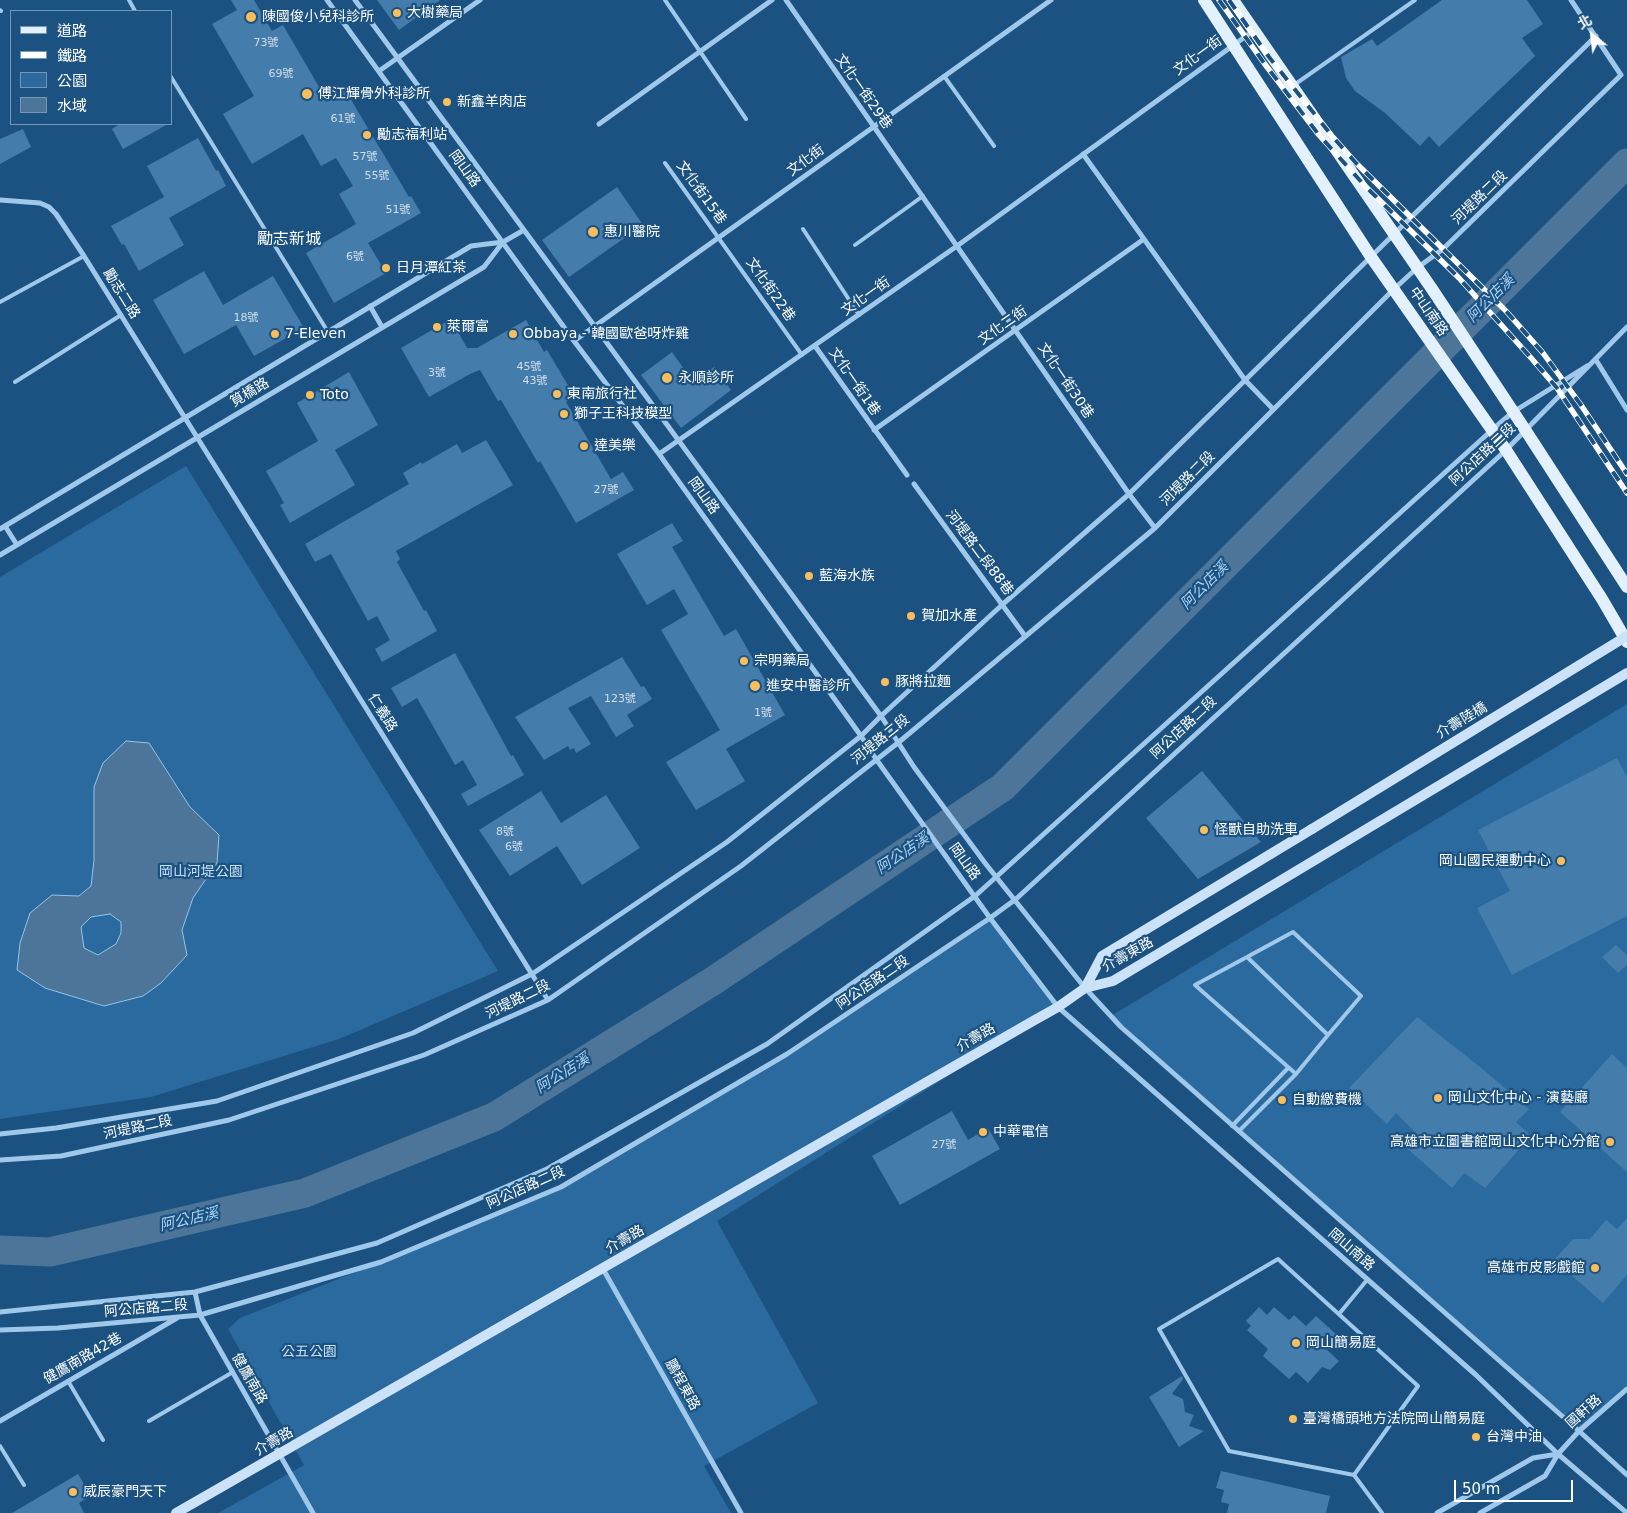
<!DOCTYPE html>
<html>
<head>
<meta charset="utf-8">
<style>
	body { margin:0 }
	#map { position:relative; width:1627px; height:1513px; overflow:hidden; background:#1b5281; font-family:"DejaVu Sans","Noto Sans TC",sans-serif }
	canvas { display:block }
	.legend { position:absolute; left:10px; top:10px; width:162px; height:115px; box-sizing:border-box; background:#1b5281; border:1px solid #7697b3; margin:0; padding:6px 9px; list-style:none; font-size:15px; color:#fff }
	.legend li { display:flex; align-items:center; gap:10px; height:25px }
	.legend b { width:25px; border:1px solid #7697b3 }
	.north { position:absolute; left:1567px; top:10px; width:50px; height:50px; -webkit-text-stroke:4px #1b5281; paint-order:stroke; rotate:331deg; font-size:14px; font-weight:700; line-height:20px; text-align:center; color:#fff }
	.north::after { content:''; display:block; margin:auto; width:18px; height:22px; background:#fff; clip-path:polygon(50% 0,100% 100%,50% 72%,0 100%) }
	.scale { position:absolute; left:1454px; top:1480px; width:119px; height:22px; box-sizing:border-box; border:2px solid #fff; border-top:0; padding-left:6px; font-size:15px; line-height:18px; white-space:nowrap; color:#fff; -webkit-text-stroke:4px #1b5281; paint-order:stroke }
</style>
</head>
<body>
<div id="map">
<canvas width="1627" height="1513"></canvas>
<ul class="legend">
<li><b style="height:6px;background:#e3f0fe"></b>道路</li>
<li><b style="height:6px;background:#fff"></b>鐵路</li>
<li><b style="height:14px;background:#2a6a9e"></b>公園</li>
<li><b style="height:14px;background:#4d7599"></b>水域</li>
</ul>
<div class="north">北</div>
<div class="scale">50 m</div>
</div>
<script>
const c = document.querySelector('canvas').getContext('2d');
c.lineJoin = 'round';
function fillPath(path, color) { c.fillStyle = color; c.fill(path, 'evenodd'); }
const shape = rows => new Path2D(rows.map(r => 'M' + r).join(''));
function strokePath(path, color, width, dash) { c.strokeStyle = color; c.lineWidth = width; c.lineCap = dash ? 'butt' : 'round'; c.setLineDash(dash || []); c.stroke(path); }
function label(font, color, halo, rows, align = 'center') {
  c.font = font + ' "DejaVu Sans","Noto Sans TC",sans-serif'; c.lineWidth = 4.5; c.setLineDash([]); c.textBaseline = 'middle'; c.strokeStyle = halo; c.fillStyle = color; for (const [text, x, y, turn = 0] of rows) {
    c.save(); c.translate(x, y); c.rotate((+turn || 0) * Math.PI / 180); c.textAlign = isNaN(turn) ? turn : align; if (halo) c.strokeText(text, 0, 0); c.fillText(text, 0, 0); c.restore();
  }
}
const green = shape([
	[186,466,498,971,339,1039,151,1097,0,1119,0,577],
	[1627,704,1627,1385,1579,1431,1111,1016],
	[990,918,1058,1007,717,1221,818,1403,704,1466,731,1513,218,1513,304,1465,228,1329,240,1318,381,1262,561,1187,787,1054]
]);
const water = shape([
	[126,741,149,743,190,807,219,835,217,863,193,898,182,930,187,955,161,983,143,996,104,1006,45,988,17,970,20,943,30,913,52,895,79,896,91,886,94,860,94,787,103,763,126,741],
	[110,914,121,922,121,933,116,944,98,955,84,948,81,927,91,917,110,914]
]);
const river = shape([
	[0,1250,50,1252,305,1193,494,1117,713,981,1003,787,1627,163]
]);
const building = shape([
	[231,0,254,0,272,31,283,25,326,99,344,88,409,197,411,196,421,213,368,243,386,273,334,303,306,253,356,224,339,194,353,186,336,158,321,166,303,134,252,164,223,114,254,96,212,24,237,10],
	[377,0,440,0,399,30],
	[1442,0,1527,0,1543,24,1522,38,1535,56,1439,147,1429,136,1420,146,1385,113,1355,91,1346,78,1341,57,1372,39,1377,46],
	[120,124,168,124,123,149,112,129],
	[23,129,31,147,0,164,0,139],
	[198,138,216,171,218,170,226,186,169,218,184,245,139,271,124,244,122,245,111,226,164,197,147,166],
	[617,187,643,225,569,277,542,240],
	[204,271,223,305,273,276,304,328,254,356,236,325,184,354,153,300],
	[451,319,467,348,477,348,526,320,544,352,547,350,575,397,566,402,611,479,623,472,634,490,576,523,540,461,538,463,501,400,498,401,480,370,470,374,429,397,401,348],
	[672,352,693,382,714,367,731,390,681,428,641,375],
	[349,372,378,425,335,450,355,485,290,523,280,505,284,503,266,471,318,441,297,403],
	[486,440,513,485,396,551,400,559,397,562,424,611,426,610,437,631,382,662,375,649,390,640,377,616,368,621,331,554,315,562,305,544,409,484,403,473,421,462,422,464,457,444,462,453],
	[672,523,683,541,672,547,724,636,736,629,785,715,726,749,745,781,696,810,666,762,720,730,661,630,688,614,674,589,647,605,617,554],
	[455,653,511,756,513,755,524,775,468,806,461,794,477,785,463,760,455,765,417,698,402,707,391,688],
	[622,657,641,687,644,686,652,699,627,715,634,726,616,737,591,696,568,708,591,744,576,753,574,748,570,750,568,746,544,760,515,717],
	[1617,758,1627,777,1627,916,1512,975,1477,908,1510,891,1478,830],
	[1202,771,1261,842,1198,879,1146,818],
	[541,791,561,823,606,795,640,848,582,885,557,846,510,876,479,830],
	[1616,945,1627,955,1627,965,1618,973,1602,957],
	[1417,1017,1485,1071,1529,1109,1516,1122,1531,1136,1485,1188,1464,1173,1452,1188,1402,1144,1415,1132,1396,1113,1387,1124,1349,1088],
	[1612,1054,1627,1068,1627,1172,1560,1112],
	[952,1111,968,1140,988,1128,1000,1149,900,1205,872,1156],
	[1627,1218,1627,1275,1603,1303,1554,1260,1573,1239,1590,1239,1606,1220,1617,1229],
	[1259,1307,1267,1315,1274,1307,1289,1320,1294,1315,1306,1326,1316,1316,1338,1336,1326,1349,1339,1361,1330,1370,1322,1367,1308,1383,1296,1372,1289,1379,1263,1356,1268,1349,1247,1330,1251,1326,1246,1321],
	[1182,1376,1183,1379,1172,1394,1183,1399,1185,1412,1194,1415,1189,1426,1204,1431,1179,1447,1149,1397],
	[1221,1471,1330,1496,1326,1513,1227,1513,1229,1504,1221,1502,1224,1490,1216,1488],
	[78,1474,91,1496,79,1503,84,1513,12,1513]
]);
const lane = shape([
	[129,0,135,11],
	[665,0,746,119],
	[0,10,1,11],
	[944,76,994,146],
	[171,77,328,332],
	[1294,85,1415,0],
	[665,163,802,355],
	[803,229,859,315],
	[855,245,923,196],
	[0,302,84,256],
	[15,382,121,315],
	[1247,957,1293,932,1361,996,1328,1035],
	[1232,1126,1288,1068],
	[1239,1131,1296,1074,1328,1035,1247,957,1195,985,1296,1074],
	[1339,1314,1367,1280],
	[68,1381,103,1440],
	[149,1421,233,1372],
	[0,1446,24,1485],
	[1354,1475,1229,1451,1159,1329,1278,1259,1418,1386,1354,1475,1382,1513]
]);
const street = shape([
	[327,0,574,341,659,454,861,736,876,759,990,918,1058,1007,1476,1375,1558,1454,1627,1513],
	[355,0,881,716,914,767,985,863,1085,988,1121,1027,1579,1431,1627,1475],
	[786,0,1129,494,1155,528],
	[379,71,480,0],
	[599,124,772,0],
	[1083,154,1245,380,1273,409],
	[0,200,40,203,49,207,56,214,84,256,548,1000],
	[370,306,382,327],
	[574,341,1051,0],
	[815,346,907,475],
	[1596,360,1627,410],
	[874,430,1144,239],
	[659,454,957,246,1253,31],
	[914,484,1025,636],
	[5,526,17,545],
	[0,529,471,246,503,242],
	[0,555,484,267,503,242,524,230],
	[0,1134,56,1128,217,1101,413,1033,532,974,727,842,861,736,881,716,1003,604,1129,494,1596,36],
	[0,1160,61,1156,229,1120,424,1055,548,1000,741,866,899,742,1155,528,1394,289,1417,268,1443,249,1621,75,1571,0],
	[603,1269,741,1513],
	[195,1292,200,1315,313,1513],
	[0,1312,195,1292,377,1243,547,1169,767,1044,975,896,1492,430,1513,412,1587,366],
	[0,1330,58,1328,200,1315,381,1262,561,1187,787,1054,990,918,1016,899,1506,450,1627,327],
	[0,1421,177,1318],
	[1437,1513,1533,1458,1558,1454],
	[1480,1513,1545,1476,1558,1454,1579,1431,1627,1389]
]);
const secondary = shape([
	[1085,988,1102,956,1312,829],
	[176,1513,1033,1021,1058,1007,1085,988,1113,981,1627,673]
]);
const primary = shape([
	[1204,0,1371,257,1506,450,1602,599,1627,642],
	[1233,0,1432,289,1526,431,1627,587]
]);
const rail = shape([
	[1219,0,1264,63,1319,135,1366,187,1459,278,1532,359,1557,388,1627,493],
	[1229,0,1269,57,1332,136,1356,163,1506,311,1543,353,1581,405,1627,474]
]);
const secondaryBridge = shape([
	[1312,829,1627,636]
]);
const markers = [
	[397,13,5,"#fbbe5c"],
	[251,17,6,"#fbbe5c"],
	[307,94,6,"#fbbe5c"],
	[447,102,5,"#fbbe5c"],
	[367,135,5,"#fbbe5c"],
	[593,232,6,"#fbbe5c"],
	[386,268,5,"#fbbe5c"],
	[437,327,5,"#fbbe5c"],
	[275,334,5,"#fbbe5c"],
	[513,334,5,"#fbbe5c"],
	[667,378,6,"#fbbe5c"],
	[557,394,5,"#fbbe5c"],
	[310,395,5,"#fbbe5c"],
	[564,414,5,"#fbbe5c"],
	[584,446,5,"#fbbe5c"],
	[809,576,5,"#fbbe5c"],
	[911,616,5,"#fbbe5c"],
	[744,661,5,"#fbbe5c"],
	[885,682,5,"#fbbe5c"],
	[755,686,6,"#fbbe5c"],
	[1204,830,5,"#fbbe5c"],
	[1561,861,5,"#fbbe5c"],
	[1438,1098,5,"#fbbe5c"],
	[1282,1100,5,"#fbbe5c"],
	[983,1132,5,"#fbbe5c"],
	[1610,1142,5,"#fbbe5c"],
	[1595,1268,5,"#fbbe5c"],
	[1296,1343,5,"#fbbe5c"],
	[1293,1419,5,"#fbbe5c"],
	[1476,1437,5,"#fbbe5c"],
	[73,1492,5,"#fbbe5c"]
];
const numberNames = [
	["73號",266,43],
	["69號",281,74],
	["61號",343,119],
	["57號",365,157],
	["55號",377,176],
	["51號",398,210],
	["6號",355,257],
	["18號",246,318],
	["45號",529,367],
	["3號",437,373],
	["43號",535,381],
	["27號",606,490],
	["123號",620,699],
	["1號",763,713],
	["8號",505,832],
	["6號",514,847],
	["27號",944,1145]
];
const poiNames = [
	["大樹藥局",407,13],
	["陳國俊小兒科診所",262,17],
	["傅江輝骨外科診所",318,94],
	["新鑫羊肉店",457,102],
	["勵志福利站",377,135],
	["惠川醫院",604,232],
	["日月潭紅茶",396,268],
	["萊爾富",447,327],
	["7-Eleven",285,334],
	["Obbaya - 韓國歐爸呀炸雞",523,334],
	["永順診所",678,378],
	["東南旅行社",567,394],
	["Toto",320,395],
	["獅子王科技模型",574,414],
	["達美樂",594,446],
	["藍海水族",819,576],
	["賀加水產",921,616],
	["宗明藥局",754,661],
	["豚將拉麵",895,682],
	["進安中醫診所",766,686],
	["怪獸自助洗車",1214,830],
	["岡山國民運動中心",1551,861,"right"],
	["岡山文化中心 - 演藝廳",1448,1098],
	["自動繳費機",1292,1100],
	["中華電信",993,1132],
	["高雄市立圖書館岡山文化中心分館",1600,1142,"right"],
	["高雄市皮影戲館",1585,1268,"right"],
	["岡山簡易庭",1306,1343],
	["臺灣橋頭地方法院岡山簡易庭",1303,1419],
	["台灣中油",1486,1437],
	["威辰豪門天下",83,1492]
];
const streetNames = [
	["文化一街",1198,56,-36],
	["文化一街29巷",863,92,55],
	["文化街",806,161,-36],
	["岡山路",464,169,54],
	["文化街15巷",701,193,54],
	["河堤路二段",1480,198,-44],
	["文化街22巷",770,290,55],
	["勵志二路",121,294,58],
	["文化一街",866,297,-35],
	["中山南路",1428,312,55],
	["文化二街",1003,326,-35],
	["文化一街30巷",1065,381,56],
	["文化一街1巷",854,382,55],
	["筧橋路",250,393,-31],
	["阿公店路二段",1483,455,-43],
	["河堤路二段",1188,479,-45],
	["岡山路",703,496,54],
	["河堤路二段88巷",979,553,53],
	["仁義路",382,713,58],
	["介壽陸橋",1462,721,-31],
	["阿公店路二段",1184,728,-43],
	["河堤路二段",881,740,-39],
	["岡山路",964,862,54],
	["介壽東路",1128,955,-29],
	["阿公店路二段",873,983,-34],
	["河堤路二段",518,1000,-26],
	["介壽路",976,1038,-30],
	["河堤路二段",138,1128,-12],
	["阿公店路二段",526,1188,-24],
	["介壽路",625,1240,-30],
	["岡山南路",1351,1250,41],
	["阿公店路二段",146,1309,-5],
	["健鷹南路42巷",83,1359,-30],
	["健鷹南路",249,1379,60],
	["鵬程東路",682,1385,61],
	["國軒路",1584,1412,-42],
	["介壽路",274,1442,-30]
];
const parkNames = [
	["岡山河堤公園",201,872],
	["公五公園",309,1352]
];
const waterNames = [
	["阿公店溪",1491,299,-45],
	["阿公店溪",1205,586,-45],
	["阿公店溪",903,854,-34],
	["阿公店溪",563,1074,-32],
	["阿公店溪",189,1220,-13]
];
const quarterNames = [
	["勵志新城",289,240]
];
fillPath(green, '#2a6a9e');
fillPath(water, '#4d7599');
strokePath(water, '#92c5ec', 1);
strokePath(river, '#4d7599', 29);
fillPath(building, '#447cab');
strokePath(lane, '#9fc8ea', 4);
strokePath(street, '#9fc8ea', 5);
strokePath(secondary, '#cbe2f8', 10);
strokePath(primary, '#e3f0fe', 12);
strokePath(rail, '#fff', 5.5);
strokePath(rail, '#1b5281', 4, [11]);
strokePath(secondaryBridge, '#cbe2f8', 10);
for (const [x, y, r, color] of markers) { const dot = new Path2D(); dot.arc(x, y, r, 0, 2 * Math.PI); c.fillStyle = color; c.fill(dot); strokePath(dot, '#1b5281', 2); }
label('11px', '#d0deea', null, numberNames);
label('14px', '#fff', '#1b5281', poiNames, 'left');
label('14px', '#fff', '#1b5281', streetNames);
label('14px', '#c4e0f8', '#1b5281', parkNames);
label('italic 15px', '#abd2f2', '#1b5281', waterNames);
label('16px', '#fff', '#1b5281', quarterNames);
</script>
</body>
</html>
